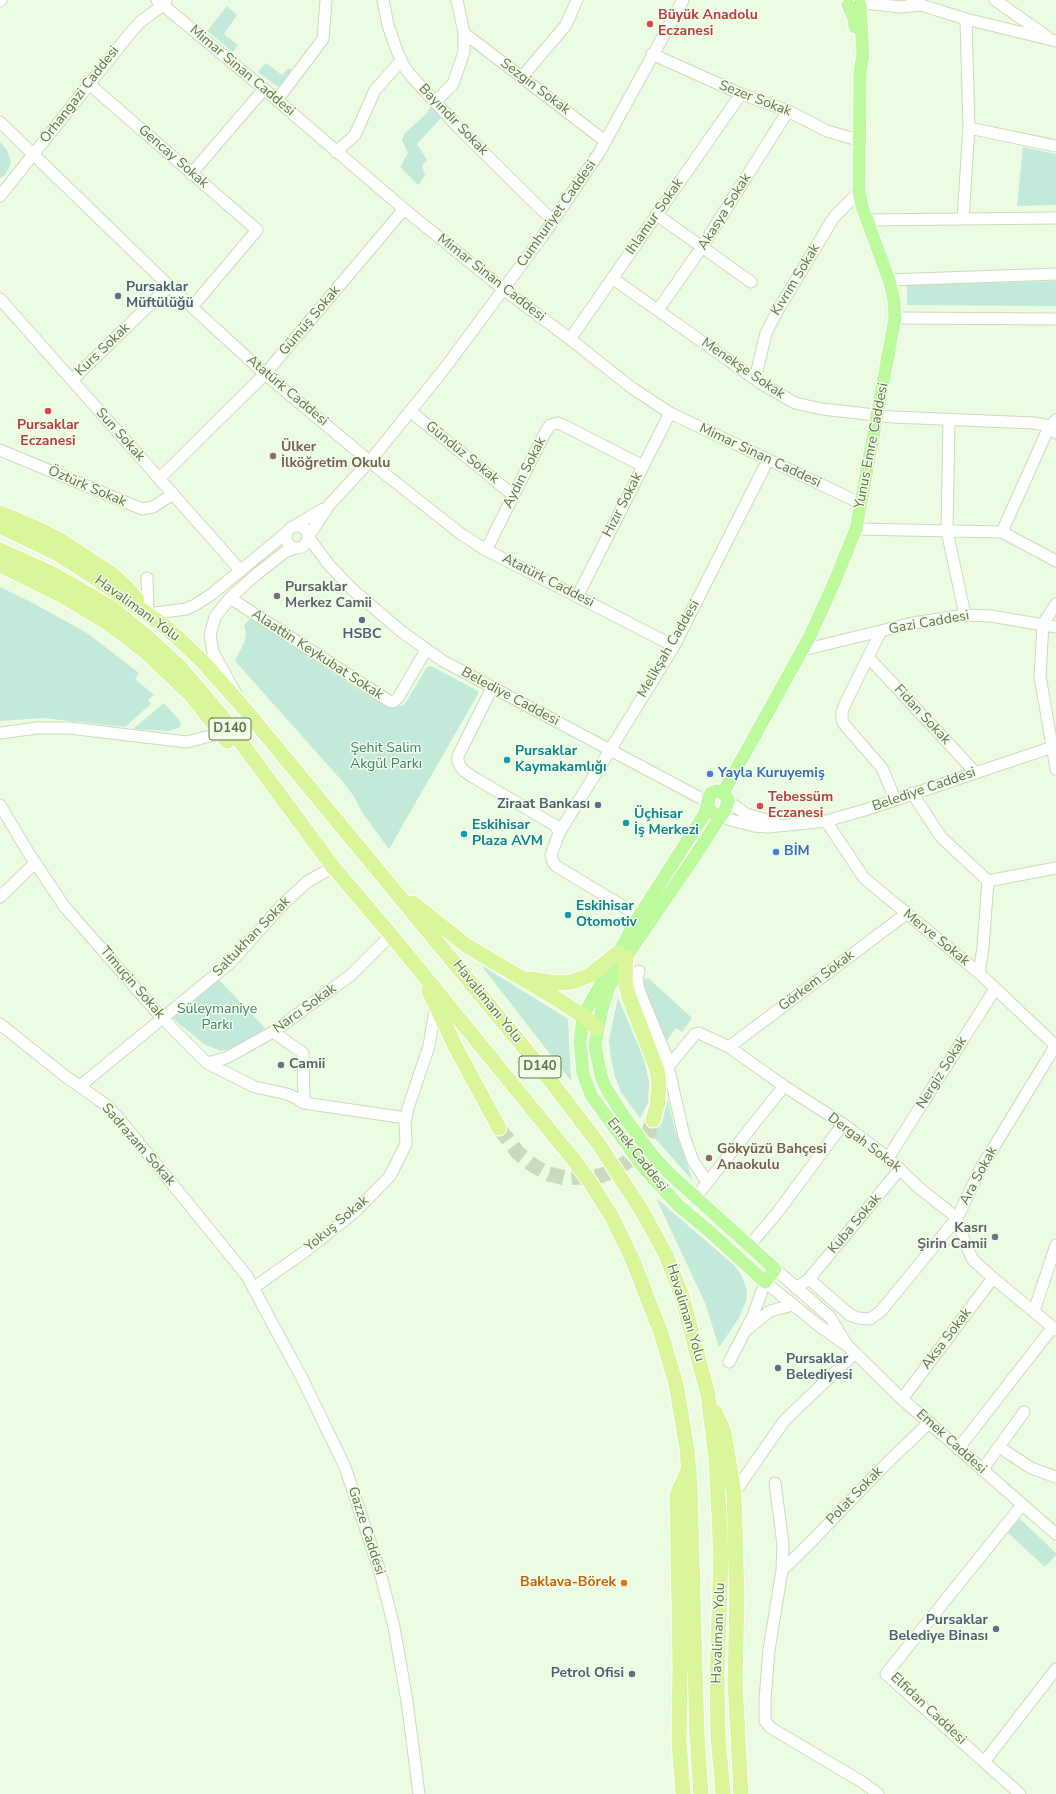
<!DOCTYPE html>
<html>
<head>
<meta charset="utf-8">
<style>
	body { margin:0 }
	canvas { display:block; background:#ecfce3 }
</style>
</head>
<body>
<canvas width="1056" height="1794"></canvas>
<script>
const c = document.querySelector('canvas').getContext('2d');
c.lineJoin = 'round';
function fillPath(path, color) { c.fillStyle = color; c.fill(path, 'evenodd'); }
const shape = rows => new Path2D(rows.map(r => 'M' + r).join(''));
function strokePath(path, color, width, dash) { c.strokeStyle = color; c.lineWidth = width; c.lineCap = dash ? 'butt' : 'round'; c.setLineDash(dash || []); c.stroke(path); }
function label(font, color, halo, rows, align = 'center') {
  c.font = font + ' "Nunito Sans",sans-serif'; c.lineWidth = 3; c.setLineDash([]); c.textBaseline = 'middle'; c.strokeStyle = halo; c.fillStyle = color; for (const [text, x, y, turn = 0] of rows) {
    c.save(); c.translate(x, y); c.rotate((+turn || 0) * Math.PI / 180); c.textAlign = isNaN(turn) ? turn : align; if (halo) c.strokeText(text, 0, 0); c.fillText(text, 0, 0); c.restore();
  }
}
const green = shape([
	[227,6,237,15,224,34,238,45,233,52,207,31],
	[266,63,282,75,289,68,293,71,278,87,258,72],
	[434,107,442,117,417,144,427,160,422,165,425,176,418,185,400,167,408,153,402,140,405,133,426,114,430,108],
	[0,142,7,150,11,163,5,175,0,179],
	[1023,147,1056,154,1056,205,1017,206],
	[1056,281,1056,306,907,305,907,285],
	[0,587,31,602,87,633,139,673,135,679,154,695,148,700,151,704,125,727,43,718,0,721],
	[250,618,362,692,391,708,404,705,427,667,431,666,478,691,478,694,389,849,362,812,353,795,343,782,235,661,245,641,246,632,244,626],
	[164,703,179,720,181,726,178,728,168,731,133,729],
	[481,965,568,1019,571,1081],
	[648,978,692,1018,682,1032,676,1028,665,1043,663,1033,652,1005,639,983,638,981],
	[218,979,265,1028,239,1046,221,1051,204,1044,171,1017],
	[618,998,644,1058,649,1083,648,1103,640,1118,621,1092,615,1077,611,1058,609,1040],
	[668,1100,675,1130,693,1181,654,1137,662,1122],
	[656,1198,734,1265,742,1276,747,1291,746,1301,739,1318,719,1347,705,1303],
	[1020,1519,1056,1553,1056,1555,1045,1567,1007,1532]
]);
const highwayTunnel = shape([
	[499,1128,518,1153,534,1166,549,1174,565,1178,582,1177,600,1176,613,1171,627,1162,637,1152,646,1140,653,1120]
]);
const minor = shape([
	[157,0,264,89,404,209,503,289,570,339,632,388,670,413,860,503],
	[383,0,388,25,397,51,405,68,413,78,459,128,553,221],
	[683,0,599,153,542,237,445,368,370,461,330,504,308,537,330,566,353,590,402,632,443,661,708,802],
	[912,0,921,5,966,19,1056,41],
	[995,0,1046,36],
	[0,1,1,0],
	[865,3,901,7,921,5],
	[464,33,605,141],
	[652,54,741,94,788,111,827,131,858,140],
	[522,77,566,25,577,0],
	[89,84,257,230,192,307],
	[277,100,323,39,326,0],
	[436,101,453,84,464,52,464,33,457,0],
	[0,122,169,286,265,374,380,470,461,534,486,550,674,646],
	[969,128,1056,146],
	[336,152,355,135,375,90,401,61],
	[191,174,264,89],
	[0,196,131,32,140,22,163,5,166,0],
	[657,215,751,282],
	[963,219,969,128,966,19],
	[866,220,1056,218],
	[612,278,762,384,795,403,822,409,893,417,1034,423,1045,425,1056,433],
	[889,280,1056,274],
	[0,299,241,571],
	[658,310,702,247,788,111],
	[895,318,1056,319],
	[570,339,741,94],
	[755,379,766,333,778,310,834,217,859,192],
	[72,380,169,286],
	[410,411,513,495],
	[949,420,947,531,965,615],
	[0,450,142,509,153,507,173,494],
	[159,479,265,374,404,209],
	[296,525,323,509],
	'286 537a11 11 0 1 1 22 0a11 11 0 1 1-22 0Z',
	[856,529,1002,532,1056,561],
	[1002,532,1049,427,1056,420],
	[486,550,545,433,550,425,558,423,563,425,643,466],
	[147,578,148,614,186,609,195,605,212,594,286,533],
	[577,597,670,413],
	[230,598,389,701,393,702,398,698,426,650],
	[1056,604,1043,624,1040,676,1056,769],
	[881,631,845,704,842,712,842,719,843,723,882,768,895,799],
	[803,650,913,623,965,615,991,616,1056,627],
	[868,657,975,772],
	[492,688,458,756,458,761,460,766,464,771,473,777,556,826,559,833,551,855,553,862,556,866,639,916],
	[236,694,213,652,210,635,215,617,230,598,258,573,285,552,295,548],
	[0,733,37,728,69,728,187,742,221,733],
	[912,793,941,837,988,881,983,948,979,973],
	[728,801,746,814,774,822],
	[0,805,28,852,64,906,160,1016,207,1063,255,1087,287,1094,296,1098,304,1103,406,1118],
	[720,817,754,826,768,827,826,821,865,810,1056,746],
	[826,821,864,878,979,973,1056,1046],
	[559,833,674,646,768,460],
	[988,881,1056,868],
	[0,897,35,863],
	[639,971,637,977,639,990,665,1053,684,1136,693,1161,707,1182],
	[0,1024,65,1076,106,1105,117,1116,247,1276,271,1321,302,1378,345,1467,380,1572,394,1627,407,1701,419,1794],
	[273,1032,303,1053,304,1103],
	[729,1047,906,914],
	[207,1063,226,1058,273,1032,351,975,391,935],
	[668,1067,695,1034,699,1033,729,1047,784,1086,843,1124,888,1158,918,1187,957,1218,965,1243,973,1260,993,1278,1056,1330],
	[80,1086,231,962,281,906,307,882,333,867],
	[888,1158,995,989],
	[695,1198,784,1086],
	[749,1246,777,1213,843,1124],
	[775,1269,830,1317,847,1345],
	[809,1279,850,1315,858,1318,870,1319,881,1311,957,1218,981,1168,1056,1045],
	[253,1288,307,1250,356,1211,390,1176,406,1144,405,1123,408,1108,429,1046,436,1005],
	[796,1288,809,1279,900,1169],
	[1034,1311,1056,1245],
	[749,1328,770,1311,793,1305],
	[729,1362,753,1316,765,1282,818,1325,849,1347,902,1399,1056,1534],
	[902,1399,993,1278],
	[999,1447,1031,1468,1056,1477],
	[958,1449,1053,1327],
	[982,1470,1024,1412],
	[775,1483,783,1544,782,1570,769,1650,765,1700,765,1721,771,1728,862,1782,878,1794],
	[734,1493,784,1421,855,1353],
	[782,1570,808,1545,887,1463,929,1423],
	[984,1762,1056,1669],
	[1020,1794,886,1674,1022,1505]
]);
const major = shape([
	[848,5,854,18,855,27],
	[723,793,810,636,834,583,856,529,895,318,894,300,889,280,863,209,859,192,860,73,863,54,860,5],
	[708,802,704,815,639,916,583,1016,580,1042,583,1073,591,1095,643,1167,679,1206,709,1231,765,1282,775,1269,669,1173,654,1157,625,1118,606,1088,601,1076,595,1045,602,1009,609,987,626,957,691,862,710,833,722,814,725,810,728,801,728,799,723,793,717,791,711,793,709,797,708,807,712,812,720,817]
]);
const highway = shape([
	[0,513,38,529,63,542,113,575,127,588,137,599],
	[0,526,58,554,106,585,167,628,201,660,243,707,540,1067,598,1143,642,1211,666,1255,682,1296,708,1395,716,1459,721,1556,717,1675,718,1736,723,1794],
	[0,550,53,574,113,609,145,635,179,666,220,714,333,867,391,935,573,1159,590,1182,612,1217,633,1261,661,1333,676,1384,687,1449,690,1485,697,1737,701,1794],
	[0,565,63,596,103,620,129,639,147,653,191,695,227,741],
	[413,903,467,946,557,999,583,1016,597,1028],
	[626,957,625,981,629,997,657,1070,659,1084,657,1106,653,1120],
	[530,979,557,983,572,982,590,975,618,953],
	[429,991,456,1048,499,1128],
	[715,1412,724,1432,734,1493,737,1597,735,1681,741,1794],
	[683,1794,679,1741,680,1665,677,1495,688,1470]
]);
const markers = [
	[650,24,4,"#e0444e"],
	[118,296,4,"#5c6f8a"],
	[48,411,4,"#e0444e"],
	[273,456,4,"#8d6e63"],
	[277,596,4,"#6b7280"],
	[362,620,4,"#5c6f8a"],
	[507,760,4,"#0f9aa8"],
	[710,774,4,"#3f7fe0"],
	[598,805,4,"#5c6f8a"],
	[760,806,4,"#e0444e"],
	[626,823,4,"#0f9aa8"],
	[464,834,4,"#0f9aa8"],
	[776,852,4,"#3f7fe0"],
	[568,915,4,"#0f9aa8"],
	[281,1065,4,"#6b7280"],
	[709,1158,4,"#8d6e63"],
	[995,1237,4,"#6b7280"],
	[778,1368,4,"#5c6f8a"],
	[624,1583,4,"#e8710a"],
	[996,1629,4,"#5c6f8a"],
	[632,1674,4,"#5c6f8a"]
];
const shields = [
	[230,729,42],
	[540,1067,42]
];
const shieldNames = [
	["D140",230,729],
	["D140",540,1067]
];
const healthNames = [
	["Büyük Anadolu",658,16],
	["Eczanesi",658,32],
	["Pursaklar",48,426,"center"],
	["Eczanesi",48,442,"center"],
	["Tebessüm",768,798],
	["Eczanesi",768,814]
];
const streetNames = [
	["Mimar Sinan Caddesi",242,71,40],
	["Sezgin Sokak",535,87,37],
	["Orhangazi Caddesi",80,95,-52],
	["Sezer Sokak",755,99,21],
	["Bayındır Sokak",453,120,46],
	["Gencay Sokak",173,157,41],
	["Akasya Sokak",725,212,-58],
	["Cumhuriyet Caddesi",557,214,-55],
	["Ihlamur Sokak",655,217,-55],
	["Mimar Sinan Caddesi",491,278,38],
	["Kıvrım Sokak",796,280,-59],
	["Gümüş Sokak",310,321,-50],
	["Kurs Sokak",103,350,-44],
	["Menekşe Sokak",743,369,34],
	["Atatürk Caddesi",287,391,40],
	["Sun Sokak",120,435,48],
	["Yunus Emre Caddesi",872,446,-79],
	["Gündüz Sokak",462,453,39],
	["Mimar Sinan Caddesi",760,456,25],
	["Aydın Sokak",525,473,-63],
	["Öztürk Sokak",87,487,23],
	["Hızır Sokak",623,505,-63],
	["Atatürk Caddesi",548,581,27],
	["Havalimanı Yolu",137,609,36],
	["Gazi Caddesi",929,623,-10],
	["Melikşah Caddesi",669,649,-60],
	["Alaattin Keykubat Sokak",317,655,33],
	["Belediye Caddesi",510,697,28],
	["Fidan Sokak",922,715,47],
	["Belediye Caddesi",924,790,-19],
	["Saltukhan Sokak",252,937,-46],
	["Merve Sokak",936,938,39],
	["Görkem Sokak",817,981,-37],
	["Timuçin Sokak",132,983,49],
	["Havalimanı Yolu",487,1002,51],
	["Narcı Sokak",305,1009,-36],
	["Nergiz Sokak",942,1073,-58],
	["Dergah Sokak",864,1143,37],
	["Sadrazam Sokak",138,1145,49],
	["Emek Caddesi",637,1155,52],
	["Ara Sokak",979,1176,-62],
	["Yokuş Sokak",337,1224,-40],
	["Kuba Sokak",855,1224,-50],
	["Havalimanı Yolu",685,1313,73],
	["Aksa Sokak",947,1339,-53],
	["Emek Caddesi",951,1442,42],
	["Polat Sokak",855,1496,-46],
	["Gazze Caddesi",366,1531,72],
	["Havalimanı Yolu",719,1633,-88],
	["Elfidan Caddesi",928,1709,43]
];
const serviceNames = [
	["Pursaklar",126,288,"left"],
	["Müftülüğü",126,304,"left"],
	["HSBC",362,635,"center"],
	["Ziraat Bankası",590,805],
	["Pursaklar",786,1360,"left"],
	["Belediyesi",786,1376,"left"],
	["Pursaklar",988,1621],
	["Belediye Binası",988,1637],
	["Petrol Ofisi",624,1674]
];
const educationNames = [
	["Ülker",281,448],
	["İlköğretim Okulu",281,464],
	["Gökyüzü Bahçesi",717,1150],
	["Anaokulu",717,1166]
];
const worshipNames = [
	["Pursaklar",285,588],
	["Merkez Camii",285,604],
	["Camii",289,1065],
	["Kasrı",987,1229,"right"],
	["Şirin Camii",987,1245,"right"]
];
const parkNames = [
	["Şehit Salim",386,749],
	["Akgül Parkı",386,765],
	["Süleymaniye",217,1010],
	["Parkı",217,1026]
];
const cultureNames = [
	["Pursaklar",515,752],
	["Kaymakamlığı",515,768],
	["Üçhisar",634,815],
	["İş Merkezi",634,831],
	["Eskihisar",472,826],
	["Plaza AVM",472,842],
	["Eskihisar",576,907],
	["Otomotiv",576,923]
];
const shopNames = [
	["Yayla Kuruyemiş",718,774],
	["BİM",784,852]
];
const foodNames = [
	["Baklava-Börek",616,1583]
];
fillPath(green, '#c2e9da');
strokePath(highwayTunnel, '#cadabd', 15, [15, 8]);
strokePath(minor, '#cbdbba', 13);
strokePath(major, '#fff', 15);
strokePath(highway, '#fff', 17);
strokePath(minor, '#fff', 11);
strokePath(major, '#bdf99d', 13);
strokePath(highway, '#dbf59b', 15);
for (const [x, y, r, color] of markers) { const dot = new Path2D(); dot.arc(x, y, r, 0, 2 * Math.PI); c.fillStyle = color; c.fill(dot); strokePath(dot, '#f1ffe9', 1.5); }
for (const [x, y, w] of shields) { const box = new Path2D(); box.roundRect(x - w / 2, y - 11, w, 22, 3); c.fillStyle = '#f1ffe9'; c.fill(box); strokePath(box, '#63734a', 1); }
label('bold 13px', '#63734a', null, shieldNames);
label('bold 14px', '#be3a42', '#f1ffe9', healthNames, 'left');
label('14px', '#63734a', '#f1ffe9', streetNames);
label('bold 14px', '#4e5e75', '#f1ffe9', serviceNames, 'right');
label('bold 14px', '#785e54', '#f1ffe9', educationNames, 'left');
label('bold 14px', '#5b616d', '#f1ffe9', worshipNames, 'left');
label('14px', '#457e6f', '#f1ffe9', parkNames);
label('bold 14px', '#0d838f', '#f1ffe9', cultureNames, 'left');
label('bold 14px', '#366cbe', '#f1ffe9', shopNames, 'left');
label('bold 14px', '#c56008', '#f1ffe9', foodNames, 'right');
</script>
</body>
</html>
